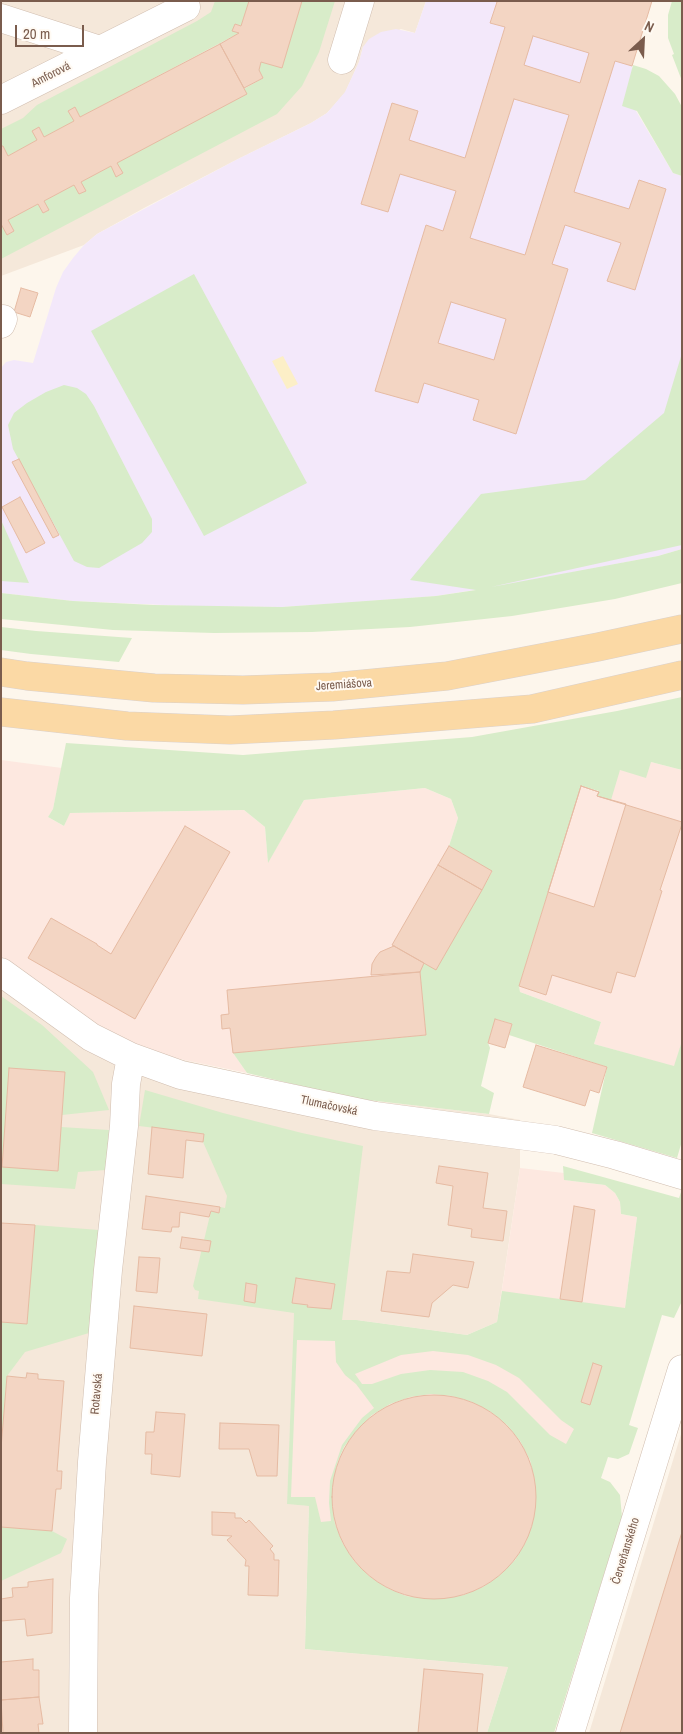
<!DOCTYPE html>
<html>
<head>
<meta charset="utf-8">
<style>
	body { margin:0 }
	#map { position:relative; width:683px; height:1734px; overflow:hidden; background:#fdf6ec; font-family:"Archivo Narrow",sans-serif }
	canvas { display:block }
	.frame { position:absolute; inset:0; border:2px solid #7a5c4d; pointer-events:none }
	.north { position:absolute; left:618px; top:15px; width:50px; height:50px; -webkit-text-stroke:4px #fffaf3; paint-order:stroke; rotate:25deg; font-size:14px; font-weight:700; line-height:20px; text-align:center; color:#7a5c4d }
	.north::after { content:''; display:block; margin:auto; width:18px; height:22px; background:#7a5c4d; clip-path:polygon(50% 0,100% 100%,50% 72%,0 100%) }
	.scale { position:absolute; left:15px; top:25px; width:69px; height:22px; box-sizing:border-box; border:2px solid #7a5c4d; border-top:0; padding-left:6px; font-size:15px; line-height:18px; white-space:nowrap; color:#7a5c4d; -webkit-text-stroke:4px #fffaf3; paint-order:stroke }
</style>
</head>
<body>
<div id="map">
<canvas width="683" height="1734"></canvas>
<div class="frame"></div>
<div class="north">N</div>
<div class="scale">20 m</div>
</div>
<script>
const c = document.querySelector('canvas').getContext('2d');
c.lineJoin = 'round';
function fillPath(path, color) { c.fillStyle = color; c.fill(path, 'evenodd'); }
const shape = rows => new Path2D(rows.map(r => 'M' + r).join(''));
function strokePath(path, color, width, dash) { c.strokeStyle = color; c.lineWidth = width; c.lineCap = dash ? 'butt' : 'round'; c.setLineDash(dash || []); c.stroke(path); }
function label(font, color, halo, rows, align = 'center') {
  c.font = font + ' "Archivo Narrow",sans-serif'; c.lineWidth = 4; c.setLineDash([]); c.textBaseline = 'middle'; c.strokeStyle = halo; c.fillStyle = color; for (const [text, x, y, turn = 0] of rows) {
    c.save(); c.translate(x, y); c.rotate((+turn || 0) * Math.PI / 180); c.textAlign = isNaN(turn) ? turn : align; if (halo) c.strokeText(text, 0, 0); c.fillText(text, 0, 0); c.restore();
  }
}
const residential = shape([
	[1,1,426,1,415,33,401,29,363,47,359,62,345,93,327,113,311,123,236,160,144,208,97,234,84,245,1,276],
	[1,960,175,1058,351,1098,489,1114,520,1120,520,1168,497,1322,467,1335,356,1320,342,1320,287,1503,309,1506,305,1649,508,1667,487,1733,1,1733],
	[682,1431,682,1733,589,1733]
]);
const commercial = shape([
	[1,760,62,768,53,809,48,817,64,826,69,813,244,810,265,827,268,862,304,800,425,788,451,799,458,818,449,846,492,871,436,970,426,1035,233,1053,247,1073,175,1058,138,1046,104,1030,1,960],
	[651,762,682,770,682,1041,675,1067,594,1044,601,1022,520,992,519,986,581,786,599,792,597,796,620,770],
	[520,1168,564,1173,565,1180,605,1185,615,1193,620,1202,621,1214,637,1217,622,1331,517,1668,305,1649,309,1506,287,1504,294,1313,342,1320,356,1320,467,1335,497,1323]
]);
const education = shape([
	[426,1,652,1,632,66,636,111,673,173,682,176,682,549,658,556,500,586,436,596,357,602,282,607,188,606,73,601,1,593,1,368,6,362,14,360,33,363,56,288,63,272,73,258,84,245,97,234,236,160,311,123,327,113,345,92,359,62,363,47,369,39,381,32,396,29,415,33]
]);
const green = shape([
	[215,1,249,1,241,26,235,24,233,31,239,33,80,117,75,107,68,111,74,121,44,137,39,127,37,140,8,156,3,146,1,146,1,129,23,118,37,105,197,21,211,12],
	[302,1,335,1,319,52,302,86,277,114,1,259,1,224,7,235,14,231,8,220,38,204,43,213,49,210,44,201,74,185,79,194,85,191,81,182,111,166,116,176,122,173,117,163,263,78,259,70,261,62,282,68],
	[672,1,682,1,682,81,672,55,674,54,668,38,668,15],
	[633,65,646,69,659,76,675,94,682,107,682,176,673,173,637,111,622,106],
	[194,274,307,483,204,536,91,331],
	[682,353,682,545,491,587,658,556,682,549,682,583,615,599,512,616,410,627,312,632,214,633,113,630,1,619,1,593,73,601,154,605,282,607,436,596,476,590,410,580,481,494,585,480,664,413],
	[64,385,77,388,86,394,94,406,152,519,152,532,142,543,99,568,87,567,74,561,13,449,8,425,14,413,27,403,46,392],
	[1,520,29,583,1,581],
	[1,627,36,631,132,638,119,662,31,654,1,650],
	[682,697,682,770,651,762,646,778,620,770,611,800,597,796,599,791,581,786,519,986,520,992,601,1022,594,1044,674,1066,682,1041,682,1141,677,1158,592,1133,607,1067,509,1035,512,1024,496,1019,488,1043,490,1048,481,1086,494,1093,489,1114,351,1098,247,1073,233,1053,426,1035,420,972,424,963,436,969,492,872,449,846,458,818,451,799,425,788,304,800,268,863,265,827,244,810,70,813,64,826,48,817,53,809,66,743,243,755,472,737,617,711],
	[1,996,42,1025,93,1072,109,1110,62,1115,65,1072,9,1068,2,1167,58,1171,61,1127,109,1130,106,1170,78,1172,75,1189,1,1184],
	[145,1090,223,1113,302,1133,363,1146,342,1320,356,1320,467,1335,497,1322,502,1291,625,1308,637,1217,621,1214,620,1202,615,1193,605,1185,564,1180,563,1166,679,1198,682,1189,682,1301,674,1318,662,1315,629,1425,638,1428,629,1454,618,1459,608,1457,601,1478,610,1482,620,1495,622,1517,554,1733,487,1733,508,1667,305,1649,309,1506,287,1504,294,1313,198,1299,199,1291,195,1290,193,1286,211,1211,219,1213,220,1207,225,1208,227,1196,203,1142,203,1134,139,1126],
	[296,1278,335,1284,331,1308,308,1307,308,1305,292,1302],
	[297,1340,335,1341,336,1362,345,1375,356,1384,374,1408,362,1418,342,1445,330,1481,329,1503,331,1521,321,1522,315,1497,291,1497],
	[433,1351,468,1355,496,1365,519,1378,561,1420,574,1429,566,1444,550,1435,507,1392,488,1381,463,1372,430,1370,401,1374,372,1384,362,1384,355,1374,401,1355],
	[431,1394,452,1396,472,1402,491,1412,507,1425,520,1441,530,1460,535,1481,536,1501,533,1522,526,1542,515,1560,500,1575,483,1587,464,1595,449,1598,427,1599,406,1596,387,1588,369,1576,354,1561,343,1544,335,1524,332,1503,333,1482,338,1461,344,1447,357,1430,372,1415,390,1404,410,1397],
	[35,1225,99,1230,89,1333,25,1352,7,1376,1,1448,1,1322,27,1324],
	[1,1527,52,1531,67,1539,61,1553,1,1581]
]);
const sand = shape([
	[283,356,298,384,287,389,272,361]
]);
const building = shape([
	[249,1,302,1,282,68,261,62,259,70,263,78,244,88,220,44,239,33,232,31,235,24,241,26,249,1],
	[495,1,652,1,632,66,615,61,574,192,629,209,639,180,666,189,635,290,607,281,621,243,565,225,552,264,568,269,516,434,473,420,479,400,424,383,418,403,375,391,426,225,443,231,456,191,400,174,388,212,361,204,392,103,418,111,409,140,465,158,505,27,490,23,497,2,495,1],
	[533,36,589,53,580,83,524,65,533,36],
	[514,99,569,115,525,255,470,238,514,99],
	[451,302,506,319,494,360,438,343,451,302],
	[220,44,247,94,117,163,123,173,116,177,111,166,81,182,86,191,79,194,74,185,44,201,49,210,43,213,38,204,8,220,14,231,7,235,1,224,1,146,3,146,8,156,37,140,32,131,39,127,44,137,74,121,68,111,75,107,80,117,220,44],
	[21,288,38,293,30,317,14,312,21,288],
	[19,459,59,535,53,538,12,462,19,459],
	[20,497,45,543,26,553,2,507,20,497],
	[581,786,599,792,597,796,682,822,682,824,660,890,662,891,635,977,617,972,611,993,552,975,546,995,519,986,581,786],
	[581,786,599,792,597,796,626,804,594,907,548,892,581,786],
	[185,826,230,852,135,1019,28,958,51,918,97,944,97,945,111,954,185,826],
	[449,846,492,871,482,890,438,865,449,846],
	[438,865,482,890,436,970,392,945,438,865],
	[394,946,424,963,420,972,371,975,372,964,376,957,380,952,394,946],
	[420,972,426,1035,233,1053,230,1028,222,1029,221,1015,229,1014,227,990,420,972],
	[495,1019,512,1024,505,1048,488,1043,495,1019],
	[536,1045,607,1067,599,1093,590,1090,585,1106,523,1087,536,1045],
	[9,1068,65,1072,58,1171,2,1167,9,1068],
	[152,1127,204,1134,203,1142,186,1140,183,1178,148,1174,152,1127],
	[439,1166,488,1173,483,1208,507,1211,503,1241,471,1237,472,1229,448,1225,453,1186,436,1183,439,1166],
	[146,1196,220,1207,219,1213,211,1211,209,1217,180,1212,179,1227,172,1227,171,1232,142,1229,146,1196],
	[574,1206,595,1210,582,1302,560,1299,574,1206],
	[1,1223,35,1225,27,1324,1,1322,1,1223],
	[182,1237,211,1241,209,1252,180,1248,182,1237],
	[413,1254,474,1262,468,1288,453,1285,432,1303,429,1317,381,1311,387,1271,410,1273,413,1254],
	[139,1257,160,1258,157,1293,136,1291,139,1257],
	[296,1278,335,1284,331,1309,307,1307,308,1305,292,1303,296,1278],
	[246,1283,257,1285,255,1303,244,1301,246,1283],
	[134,1306,207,1314,202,1356,130,1348,134,1306],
	[593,1363,602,1366,590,1405,581,1402,593,1363],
	[27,1373,38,1374,38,1379,64,1381,57,1471,62,1471,61,1489,56,1489,52,1531,1,1527,1,1448,7,1376,26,1378,27,1373],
	'332 1497a102 102 0 1 1 204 0a102 102 0 1 1-204 0Z',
	[156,1412,185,1414,180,1477,151,1474,152,1454,145,1454,146,1432,154,1432,156,1412],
	[220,1423,279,1425,277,1476,257,1476,249,1449,219,1449,220,1423],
	[212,1512,235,1513,235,1518,241,1518,246,1523,249,1520,273,1546,270,1549,274,1554,274,1560,279,1560,278,1596,248,1595,249,1566,245,1566,246,1560,227,1540,232,1536,212,1535,212,1512],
	[682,1532,682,1733,620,1733,682,1532],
	[53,1579,52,1633,27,1636,25,1619,1,1621,1,1599,13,1597,12,1588,28,1587,28,1582,53,1579],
	[33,1659,33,1670,39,1670,39,1697,1,1700,1,1662,33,1659],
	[424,1669,483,1674,477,1733,418,1733,424,1669],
	[39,1697,43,1724,38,1724,39,1733,3,1733,1,1700,39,1697]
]);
const minor = shape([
	[1,18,100,50],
	[342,60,360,1],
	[1,100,186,7],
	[1,324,3,319],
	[1,972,91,1037,131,1057,181,1075,375,1116,556,1140,615,1155,682,1175],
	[83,1733,84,1598,92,1462,108,1270,124,1126,126,1084,131,1057],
	[570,1733,682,1369]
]);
const major = shape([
	[1,672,27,676,154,688,243,690,332,687,447,676,598,647,682,629],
	[1,712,127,726,230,730,334,725,532,709,682,675]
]);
const streetNames = [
	["Amforová",51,75,-27],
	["Jeremiášova",344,685,-4],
	["Tlumačovská",329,1106,12],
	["Rotavská",97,1394,-85],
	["Červeňanského",626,1551,-73]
];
fillPath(residential, '#f5e8da');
fillPath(commercial, '#fde8e0');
fillPath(education, '#f3e8fa');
fillPath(green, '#d8ecc9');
fillPath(sand, '#fcefc7');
fillPath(building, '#f3d5c3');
strokePath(building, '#e6bba3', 1);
strokePath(minor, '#d1beb0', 29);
strokePath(major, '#dad1cd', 29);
strokePath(minor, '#fff', 28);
strokePath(major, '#fbd9a5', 28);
label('12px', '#7a5c4d', '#fffaf3', streetNames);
</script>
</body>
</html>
